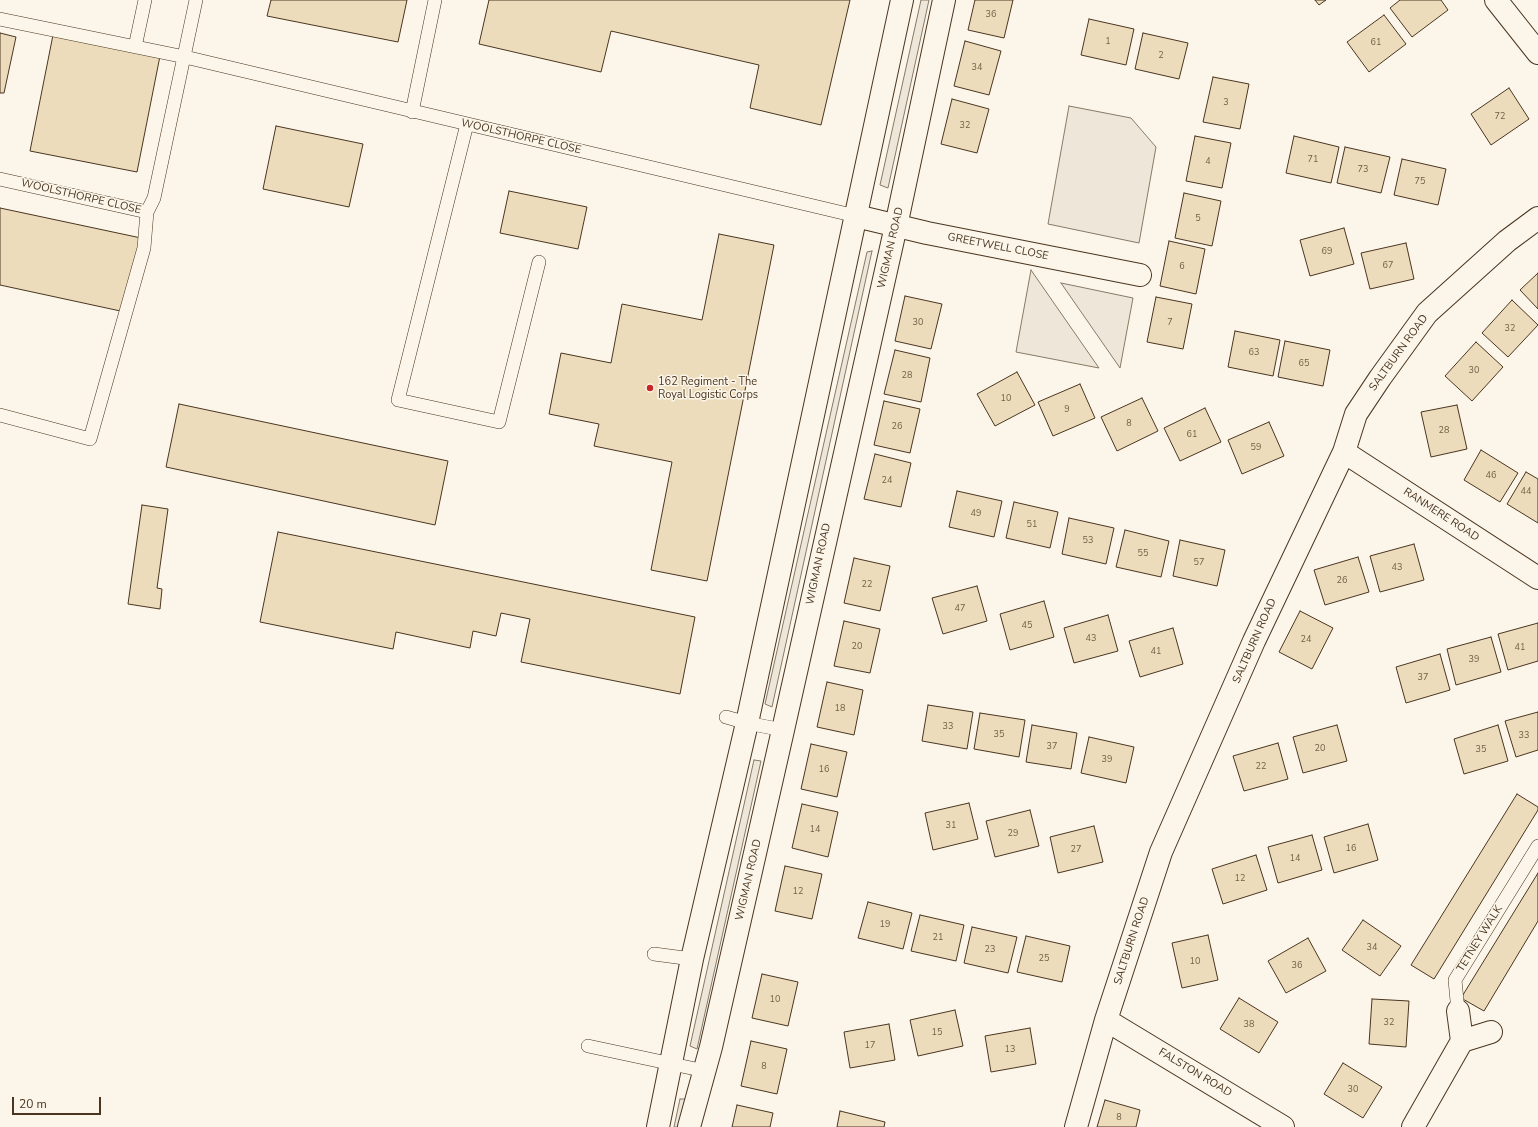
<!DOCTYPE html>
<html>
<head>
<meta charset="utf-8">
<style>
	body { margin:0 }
	#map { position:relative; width:1538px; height:1127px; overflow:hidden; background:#fbf6e9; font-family:"Nunito Sans",sans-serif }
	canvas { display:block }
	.scale { position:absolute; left:12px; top:1097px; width:89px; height:18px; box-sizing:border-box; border:2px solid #4a3520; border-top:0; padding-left:5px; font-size:12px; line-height:14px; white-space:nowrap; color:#4a3520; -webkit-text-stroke:3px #fbf6e9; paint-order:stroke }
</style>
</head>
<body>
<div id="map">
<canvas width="1538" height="1127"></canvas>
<div class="scale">20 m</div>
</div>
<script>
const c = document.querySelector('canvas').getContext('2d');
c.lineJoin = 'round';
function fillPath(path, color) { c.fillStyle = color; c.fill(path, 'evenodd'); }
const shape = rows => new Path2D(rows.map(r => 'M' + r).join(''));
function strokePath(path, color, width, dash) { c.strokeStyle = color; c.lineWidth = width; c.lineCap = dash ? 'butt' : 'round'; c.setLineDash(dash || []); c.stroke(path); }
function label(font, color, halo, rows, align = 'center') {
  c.font = font + ' "Nunito Sans",sans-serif'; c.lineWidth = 3; c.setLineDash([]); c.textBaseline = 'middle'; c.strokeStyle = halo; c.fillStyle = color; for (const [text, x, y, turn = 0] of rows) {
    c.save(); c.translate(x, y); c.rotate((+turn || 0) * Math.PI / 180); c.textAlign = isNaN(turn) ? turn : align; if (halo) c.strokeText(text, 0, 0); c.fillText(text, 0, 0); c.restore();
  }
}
const green = shape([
	[921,0,929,0,888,188,880,185,921,0],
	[1069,106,1131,118,1156,147,1139,243,1048,224,1069,106],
	[872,251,772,707,765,704,867,252,872,251],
	[1031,270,1099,368,1016,352,1031,270],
	[1061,283,1133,298,1120,368,1061,283],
	[754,760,761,761,697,1049,690,1046,754,760],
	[680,1099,686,1099,680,1127,674,1127,680,1099]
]);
const building = shape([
	[271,0,407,0,398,42,267,16,271,0],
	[489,0,850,0,821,125,750,108,759,65,611,31,601,72,479,44,489,0],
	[975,0,1013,0,1004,38,968,30,975,0],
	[1315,0,1326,0,1319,5,1315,0],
	[1400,0,1441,0,1448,10,1412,37,1390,8,1400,0],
	[1384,15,1406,44,1369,72,1347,42,1384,15],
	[1089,19,1134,29,1126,65,1081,55,1089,19],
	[0,33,16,37,4,93,0,93,0,33],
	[1143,33,1188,43,1179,79,1135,69,1143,33],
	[53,35,160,56,137,172,30,151,53,35],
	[965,41,1001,51,989,95,954,86,965,41],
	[1213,77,1249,84,1240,129,1203,122,1213,77],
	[1509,88,1529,119,1491,145,1471,114,1509,88],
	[952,99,989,109,977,153,941,144,952,99],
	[276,126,363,144,349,207,263,189,276,126],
	[1195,136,1231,143,1222,188,1186,181,1195,136],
	[1294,136,1339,147,1331,183,1286,173,1294,136],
	[1345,147,1390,157,1381,193,1337,183,1345,147],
	[1402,159,1446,169,1438,205,1394,195,1402,159],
	[509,191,587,207,578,249,500,233,509,191],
	[1184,193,1221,201,1212,246,1175,238,1184,193],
	[0,208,141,238,125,312,0,285,0,208],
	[1344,228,1354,264,1310,276,1300,240,1344,228],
	[719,234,774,245,707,581,651,570,672,462,594,446,599,424,549,414,561,353,611,363,622,304,702,320,719,234],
	[1169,241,1205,249,1196,294,1160,286,1169,241],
	[1406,243,1414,279,1370,289,1361,253,1406,243],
	[1538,273,1538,309,1520,290,1538,273],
	[905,296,942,304,931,349,895,341,905,296],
	[1156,297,1192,304,1183,349,1147,342,1156,297],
	[1512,300,1538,325,1508,357,1482,333,1512,300],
	[1235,331,1280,340,1273,376,1228,367,1235,331],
	[1285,341,1330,350,1323,386,1278,377,1285,341],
	[1476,342,1503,367,1472,401,1445,376,1476,342],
	[895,350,930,358,921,402,884,394,895,350],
	[1017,372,1035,405,995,426,977,394,1017,372],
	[1080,384,1095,418,1053,436,1038,402,1080,384],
	[1142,398,1158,431,1117,451,1101,417,1142,398],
	[884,401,920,409,910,453,874,445,884,401],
	[179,404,448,461,435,525,166,467,179,404],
	[1457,405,1467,449,1431,457,1421,412,1457,405],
	[1205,408,1221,442,1180,461,1164,428,1205,408],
	[1269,422,1284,456,1242,474,1228,440,1269,422],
	[1481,450,1518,473,1500,502,1464,480,1481,450],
	[875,454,911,463,901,507,864,499,875,454],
	[1526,472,1538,479,1538,523,1507,504,1526,472],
	[957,491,1002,501,994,537,949,527,957,491],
	[1014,502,1058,512,1050,548,1006,538,1014,502],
	[142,505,168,509,157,588,162,589,160,609,128,604,142,505],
	[1069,518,1114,528,1106,564,1062,554,1069,518],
	[1125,530,1169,541,1161,577,1116,567,1125,530],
	[278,532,695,617,680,694,521,662,530,619,501,613,496,636,473,631,470,648,396,632,393,649,260,622,278,532],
	[1180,540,1225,550,1217,586,1173,576,1180,540],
	[1414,544,1424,580,1380,592,1370,556,1414,544],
	[1358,557,1369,592,1325,605,1314,570,1358,557],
	[854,558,890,566,880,611,844,603,854,558],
	[977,586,987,621,943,634,932,598,977,586],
	[1044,601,1054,637,1010,650,1000,614,1044,601],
	[1300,611,1333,628,1312,669,1279,652,1300,611],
	[1108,615,1118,651,1074,663,1064,628,1108,615],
	[844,621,880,629,870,673,834,666,844,621],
	[1538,623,1538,661,1508,670,1498,634,1538,623],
	[1173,628,1183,664,1140,677,1129,641,1173,628],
	[1491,637,1501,672,1456,685,1447,649,1491,637],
	[1440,654,1450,690,1406,703,1396,667,1440,654],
	[827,682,863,690,854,735,817,727,827,682],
	[928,705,973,712,967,749,922,741,928,705],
	[1538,712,1538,750,1516,757,1505,721,1538,712],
	[980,713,1025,720,1019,757,974,749,980,713],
	[1032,725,1077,733,1071,769,1026,762,1032,725],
	[1337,725,1347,761,1303,773,1293,737,1337,725],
	[1498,725,1508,761,1464,774,1454,739,1498,725],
	[1089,737,1134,747,1126,783,1081,773,1089,737],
	[1278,743,1288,779,1244,791,1233,756,1278,743],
	[811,744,847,752,837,797,801,789,811,744],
	[1517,794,1538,807,1538,810,1434,979,1411,965,1517,794],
	[969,803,978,839,933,850,925,813,969,803],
	[802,804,838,812,828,857,792,848,802,804],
	[1030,810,1039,846,995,857,986,821,1030,810],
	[1368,824,1378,860,1334,873,1324,837,1368,824],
	[1094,826,1103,862,1058,873,1050,837,1094,826],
	[1312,835,1322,870,1278,883,1268,847,1312,835],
	[1256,855,1267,890,1223,904,1212,869,1256,855],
	[785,866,822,874,812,919,775,911,785,866],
	[1538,873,1538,921,1484,1011,1461,998,1538,873],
	[868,902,912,913,903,949,858,938,868,902],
	[920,915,964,925,956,961,911,951,920,915],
	[1363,920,1401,946,1380,976,1342,950,1363,920],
	[972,927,1017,937,1008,973,964,963,972,927],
	[1208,935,1218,980,1182,988,1172,943,1208,935],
	[1026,936,1070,946,1062,982,1017,972,1026,936],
	[1308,938,1326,971,1286,993,1268,961,1308,938],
	[762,974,798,982,788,1026,752,1018,762,974],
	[1239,998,1278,1022,1259,1053,1220,1029,1239,998],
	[1372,999,1409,1001,1406,1047,1369,1044,1372,999],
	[955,1010,963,1046,918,1056,910,1020,955,1010],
	[889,1024,895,1060,850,1068,844,1032,889,1024],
	[1030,1028,1036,1064,991,1072,985,1036,1030,1028],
	[751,1041,787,1049,777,1094,741,1086,751,1041],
	[1343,1063,1382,1087,1363,1118,1324,1094,1343,1063],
	[1105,1100,1140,1110,1136,1127,1097,1127,1105,1100],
	[737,1105,773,1113,770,1127,732,1127,737,1105],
	[840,1111,885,1122,884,1127,837,1127,840,1111]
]);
const service = shape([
	[0,19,185,57,856,216],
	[135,47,145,0],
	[412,112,435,0],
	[467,124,398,400,499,422,539,262],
	[0,179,147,212,154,198,196,0],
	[0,415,90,439,144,248,147,212],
	[726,717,747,723,783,730],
	[654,954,692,959],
	[1458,1011,1455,980,1538,846],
	[588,1046,705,1071]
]);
const minor = shape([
	[1496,0,1538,53],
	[856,216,927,233,1140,275],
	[1344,452,1538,578],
	[1106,1020,1283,1127],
	[1462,1041,1491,1032],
	[1076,1127,1106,1020,1161,852,1254,641,1344,452,1356,414,1380,378,1427,313,1507,241,1538,218],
	[1413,1127,1462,1041,1458,1011]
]);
const tertiary = shape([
	[658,1127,692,959,747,723,902,0],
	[689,1127,711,1047,783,730,896,226,944,0]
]);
const markers = [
	[650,388,4,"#c62828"]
];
const numberNames = [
	["36",991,15],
	["1",1108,42],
	["61",1376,43],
	["2",1161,56],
	["34",977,68],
	["3",1226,103],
	["72",1500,117],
	["32",965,126],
	["71",1313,160],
	["4",1208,162],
	["73",1363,170],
	["75",1420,182],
	["5",1198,219],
	["69",1327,252],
	["67",1388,266],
	["6",1182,267],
	["30",918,323],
	["7",1170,323],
	["32",1510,329],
	["63",1254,353],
	["65",1304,364],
	["30",1474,371],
	["28",907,376],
	["10",1006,399],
	["9",1067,410],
	["8",1129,424],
	["26",897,427],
	["28",1444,431],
	["61",1192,435],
	["59",1256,448],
	["46",1491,476],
	["24",887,481],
	["44",1526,492],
	["49",976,514],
	["51",1032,525],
	["53",1088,541],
	["55",1143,554],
	["57",1199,563],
	["43",1397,568],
	["26",1342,581],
	["22",867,585],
	["47",960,609],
	["45",1027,626],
	["43",1091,639],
	["24",1306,640],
	["20",857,647],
	["41",1520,648],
	["41",1156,652],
	["39",1474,660],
	["37",1423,678],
	["18",840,709],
	["33",948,727],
	["35",999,735],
	["33",1524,736],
	["37",1052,747],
	["20",1320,749],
	["35",1481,750],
	["39",1107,760],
	["22",1261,767],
	["16",824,770],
	["31",951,826],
	["14",815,830],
	["29",1013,834],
	["16",1351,849],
	["27",1076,850],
	["14",1295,859],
	["12",1240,879],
	["12",798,892],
	["19",885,925],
	["21",938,938],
	["34",1372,948],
	["23",990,950],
	["25",1044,959],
	["10",1195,962],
	["36",1297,966],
	["10",775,1000],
	["32",1389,1023],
	["38",1249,1025],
	["15",937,1033],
	["17",870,1046],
	["13",1010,1050],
	["8",764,1067],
	["30",1353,1090],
	["8",1119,1118]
];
const streetNames = [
	["WOOLSTHORPE CLOSE",521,137,13],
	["WOOLSTHORPE CLOSE",81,197,13],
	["GREETWELL CLOSE",998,247,11],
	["WIGMAN ROAD",891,248,-77],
	["SALTBURN ROAD",1399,353,-54],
	["RANMERE ROAD",1441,515,33],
	["WIGMAN ROAD",819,564,-78],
	["SALTBURN ROAD",1255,641,-66],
	["WIGMAN ROAD",749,880,-77],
	["TETNEY WALK",1480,939,-58],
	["SALTBURN ROAD",1132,941,-72],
	["FALSTON ROAD",1195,1073,31]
];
const poiNames = [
	["162 Regiment - The",658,382],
	["Royal Logistic Corps",658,395]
];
fillPath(green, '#ede6d9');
strokePath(green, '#887966', 1);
fillPath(building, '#ecdcbc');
strokePath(building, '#4a3520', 1);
strokePath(service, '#4a3520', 14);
strokePath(minor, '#4a3520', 24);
strokePath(tertiary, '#4a3520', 24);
strokePath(service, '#fbf6e9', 13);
strokePath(minor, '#fbf6e9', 22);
strokePath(tertiary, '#fbf6e9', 22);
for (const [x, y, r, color] of markers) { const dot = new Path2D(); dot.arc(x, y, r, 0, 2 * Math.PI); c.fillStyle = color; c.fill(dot); strokePath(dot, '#fbf6e9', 1.5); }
label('9px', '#725f47', null, numberNames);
label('11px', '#4a3520', '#fbf6e9', streetNames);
label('11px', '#4a3520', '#fbf6e9', poiNames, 'left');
</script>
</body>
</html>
